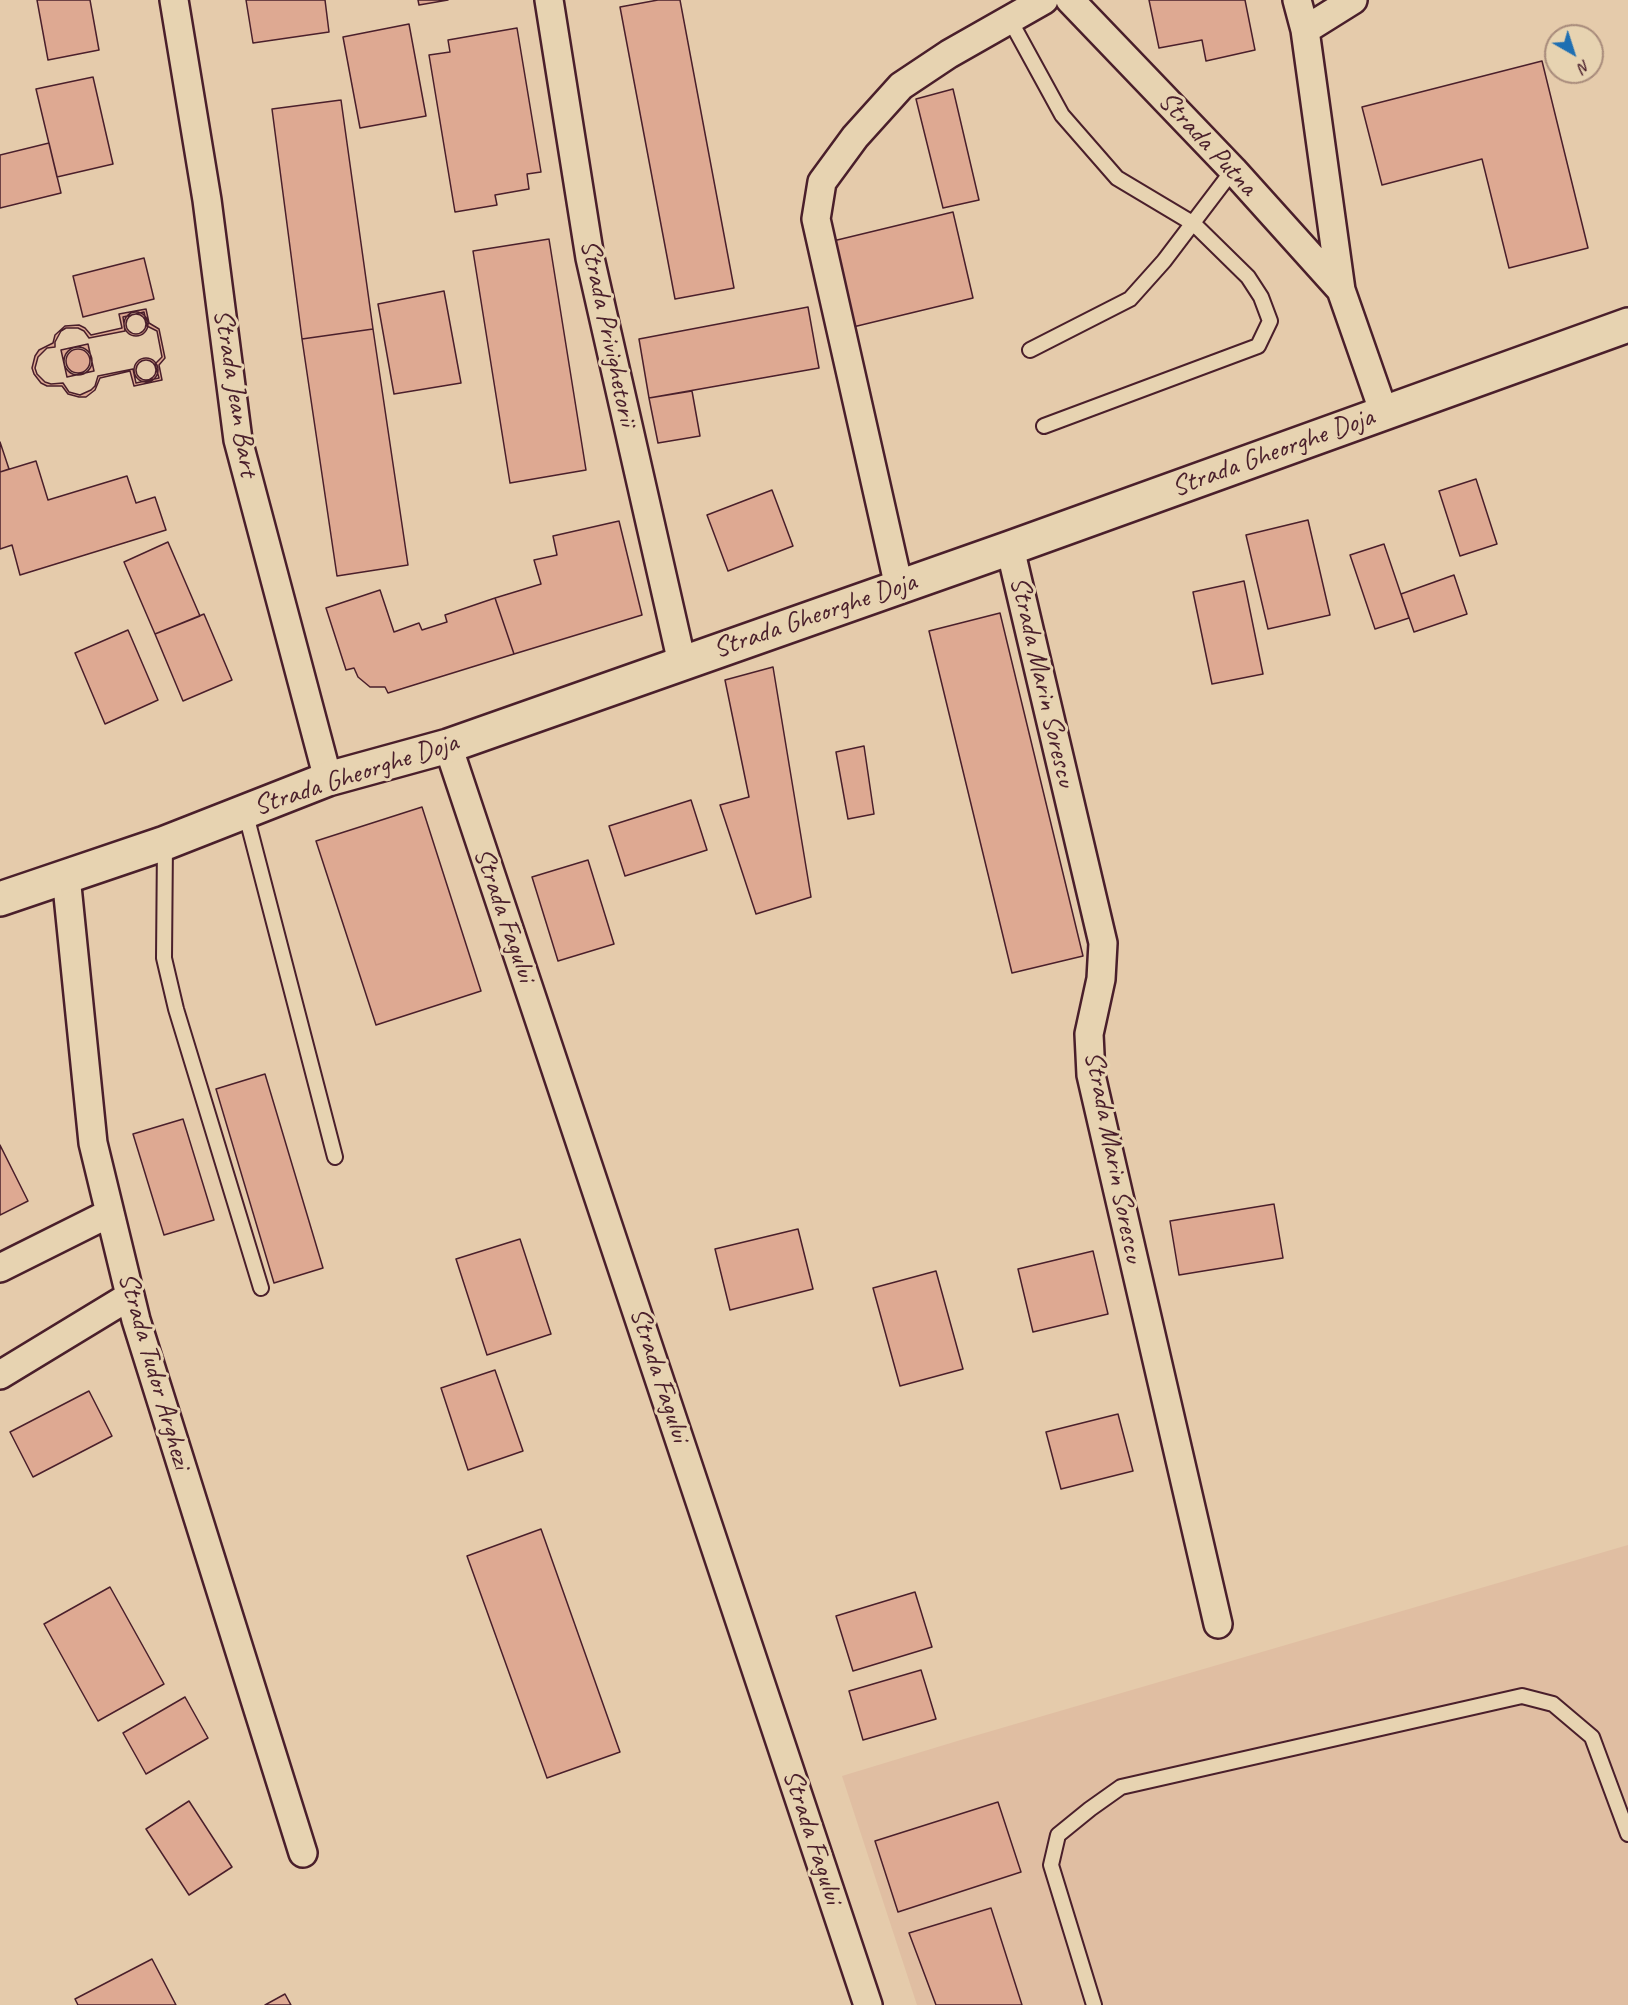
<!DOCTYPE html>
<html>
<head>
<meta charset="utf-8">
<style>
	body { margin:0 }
	#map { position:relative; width:1628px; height:2005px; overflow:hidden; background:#e5cbab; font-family:Caveat,sans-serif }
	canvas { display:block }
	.north { position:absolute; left:1544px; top:24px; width:60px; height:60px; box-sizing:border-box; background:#e7d3b1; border:2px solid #a88b7b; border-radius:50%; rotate:141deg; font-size:16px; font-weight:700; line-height:24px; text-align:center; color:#4a1f2b }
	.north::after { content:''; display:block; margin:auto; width:21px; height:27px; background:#1f6fb2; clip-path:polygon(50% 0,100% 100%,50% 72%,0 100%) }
</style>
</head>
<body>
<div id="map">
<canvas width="1628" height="2005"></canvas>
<div class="north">N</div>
</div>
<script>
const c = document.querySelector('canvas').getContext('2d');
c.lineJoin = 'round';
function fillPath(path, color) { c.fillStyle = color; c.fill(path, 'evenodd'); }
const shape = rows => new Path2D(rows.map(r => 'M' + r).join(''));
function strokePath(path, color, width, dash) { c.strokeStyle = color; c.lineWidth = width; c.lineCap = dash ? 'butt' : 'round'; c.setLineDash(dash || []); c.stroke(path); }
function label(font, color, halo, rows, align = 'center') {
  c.font = font + ' Caveat,sans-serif'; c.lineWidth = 6; c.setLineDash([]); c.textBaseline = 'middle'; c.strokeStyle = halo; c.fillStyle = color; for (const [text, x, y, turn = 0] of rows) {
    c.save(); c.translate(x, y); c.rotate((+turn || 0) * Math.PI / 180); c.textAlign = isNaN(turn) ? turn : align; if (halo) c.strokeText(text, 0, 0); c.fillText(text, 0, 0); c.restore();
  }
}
const built = shape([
	[1628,1545,1628,2005,917,2005,842,1776,964,1739]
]);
const building = shape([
	[37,0,90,0,99,50,48,60,37,0],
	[246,0,325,0,329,32,253,43,246,0],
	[418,0,448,0,419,5,418,0],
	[658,0,680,0,734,288,675,299,620,7,658,0],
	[1149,0,1245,0,1255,50,1206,61,1202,40,1159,48,1149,0],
	[409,24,426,116,360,128,343,37,409,24],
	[517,28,541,172,527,174,529,189,495,195,497,205,455,212,429,55,450,52,448,40,517,28],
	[1542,61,1588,248,1509,268,1482,159,1382,185,1362,107,1542,61],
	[93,77,113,164,57,177,36,89,93,77],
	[953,89,979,200,943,208,916,99,953,89],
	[341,100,373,329,302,339,272,109,341,100],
	[49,143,61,193,0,208,0,155,49,143],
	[953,212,973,298,853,327,833,241,953,212],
	[549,239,586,470,510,483,473,251,549,239],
	[144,258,154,299,83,317,73,276,144,258],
	[444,291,461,383,394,394,378,304,444,291],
	[808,307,819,368,649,398,639,339,808,307],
	[146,309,149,323,159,329,165,358,159,365,162,380,134,386,130,371,100,378,95,390,86,397,79,397,68,394,62,386,47,386,41,383,34,374,32,368,35,356,39,350,53,343,55,335,65,326,79,325,85,328,91,335,122,328,119,314,146,309],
	'124 324a12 12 0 1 1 24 0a12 12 0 1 1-24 0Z',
	[144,312,147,326,157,331,162,357,155,364,159,378,136,383,133,369,98,376,95,386,91,390,80,395,69,392,63,383,51,384,45,382,37,374,35,368,38,357,47,348,55,347,55,342,61,331,66,328,78,328,84,331,89,338,125,331,123,317,144,312],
	'126 324a10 10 0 1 1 20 0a10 10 0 1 1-20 0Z',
	[373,329,408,565,337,576,302,339,373,329],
	[88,344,94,371,67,377,61,350,88,344],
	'64 361a14 14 0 1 1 28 0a14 14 0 1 1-28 0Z',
	'66 361a12 12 0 1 1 24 0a12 12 0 1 1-24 0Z',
	'134 370a12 12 0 1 1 24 0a12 12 0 1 1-24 0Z',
	'136 370a10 10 0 1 1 20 0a10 10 0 1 1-20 0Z',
	[692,391,700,436,658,443,649,398,692,391],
	[0,442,9,469,0,472,0,442],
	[36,461,48,500,127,476,136,503,155,497,166,530,20,575,12,545,0,549,0,472,36,461],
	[1476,479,1497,544,1460,556,1439,491,1476,479],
	[772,490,793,546,728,571,707,515,772,490],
	[1308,520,1330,615,1268,629,1246,535,1308,520],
	[619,521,642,615,514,654,495,598,541,584,534,560,557,555,553,536,619,521],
	[168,542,200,616,155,634,124,562,168,542],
	[1384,544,1409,618,1375,629,1350,555,1384,544],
	[1454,575,1467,614,1414,632,1401,594,1454,575],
	[1244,581,1263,674,1212,684,1193,592,1244,581],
	[380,590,394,632,419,623,422,630,447,622,445,615,495,598,514,654,388,693,385,687,370,687,358,677,354,668,346,670,326,608,380,590],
	[1000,613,1083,956,1012,973,929,631,1000,613],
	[204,614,232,680,183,701,155,634,204,614],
	[128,630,158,700,105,724,75,653,128,630],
	[773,667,811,897,756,914,720,805,749,797,725,680,773,667],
	[864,746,874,814,848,819,836,752,864,746],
	[691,800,707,850,625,876,609,826,691,800],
	[422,807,481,991,376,1025,316,841,422,807],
	[588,860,614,944,558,961,532,877,588,860],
	[265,1074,323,1268,274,1283,216,1089,265,1074],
	[183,1119,214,1220,164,1235,133,1134,183,1119],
	[0,1145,28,1201,0,1215,0,1145],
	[1274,1204,1283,1258,1179,1275,1170,1221,1274,1204],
	[798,1229,813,1289,730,1310,715,1249,798,1229],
	[520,1239,551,1334,487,1355,456,1259,520,1239],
	[1093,1251,1108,1314,1033,1332,1018,1269,1093,1251],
	[936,1271,963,1369,900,1386,873,1288,936,1271],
	[495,1370,523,1451,468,1470,441,1388,495,1370],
	[89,1391,112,1436,33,1477,10,1432,89,1391],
	[1118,1414,1133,1471,1061,1489,1046,1432,1118,1414],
	[541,1529,620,1752,547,1778,467,1556,541,1529],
	[110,1587,164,1684,98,1721,44,1624,110,1587],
	[915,1592,932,1647,853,1671,836,1616,915,1592],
	[921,1670,936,1719,863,1740,849,1691,921,1670],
	[185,1697,208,1738,146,1774,123,1733,185,1697],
	[189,1801,232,1867,189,1895,146,1829,189,1801],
	[998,1802,1021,1872,898,1912,875,1841,998,1802],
	[991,1908,1022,2005,936,2005,909,1933,991,1908],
	[152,1959,176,2005,78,2005,75,1999,152,1959],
	[285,1994,291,2005,265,2005,285,1994]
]);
const service = shape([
	[1010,20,1062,115,1117,178,1194,224,1248,277,1261,297,1270,321,1258,346,1044,426],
	[1030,350,1130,299,1164,261,1233,170],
	[245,811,335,1157],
	[165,843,164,958,176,1009,261,1288],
	[1094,2005,1051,1865,1058,1835,1090,1809,1121,1787,1522,1696,1553,1704,1592,1737,1628,1834]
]);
const minor = shape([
	[174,0,207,200,238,440,328,779],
	[549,0,590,258,682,663],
	[1070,0,1233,170,1341,290],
	[1297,0,1305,30,1341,290,1384,413],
	[1305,30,1353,0],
	[1010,548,1103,943,1101,979,1089,1034,1091,1075,1218,1624],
	[899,587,816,219,822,182,855,137,901,86,949,54,1044,0],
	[448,746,868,2005],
	[66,876,93,1143,136,1320,303,1853],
	[0,1268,110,1213],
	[0,1375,130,1296]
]);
const secondary = shape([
	[0,899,165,843,328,779,448,746,1010,548,1628,325]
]);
const streetNames = [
	["Strada Putna",1207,144,47],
	["Strada Privighetorii",608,333,78],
	["Strada Jean Bart",235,393,81],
	["Strada Gheorghe Doja",1273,453,-20],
	["Strada Gheorghe Doja",815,616,-19],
	["Strada Marin Sorescu",1042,682,77],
	["Strada Gheorghe Doja",356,775,-18],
	["Strada Fagului",504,915,71],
	["Strada Marin Sorescu",1113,1157,79],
	["Strada Tudor Arghezi",154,1371,74],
	["Strada Fagului",659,1375,72],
	["Strada Fagului",812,1837,72]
];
fillPath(built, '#e0bea2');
fillPath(building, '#dea992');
strokePath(building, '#4a1f2b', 1.5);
strokePath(service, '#4a1f2b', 18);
strokePath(minor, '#4a1f2b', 32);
strokePath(secondary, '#4a1f2b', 38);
strokePath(service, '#e7d3b1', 14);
strokePath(minor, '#e7d3b1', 27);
strokePath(secondary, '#e7d3b1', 33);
label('28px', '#4a1f2b', '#e7d3b1', streetNames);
</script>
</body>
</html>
